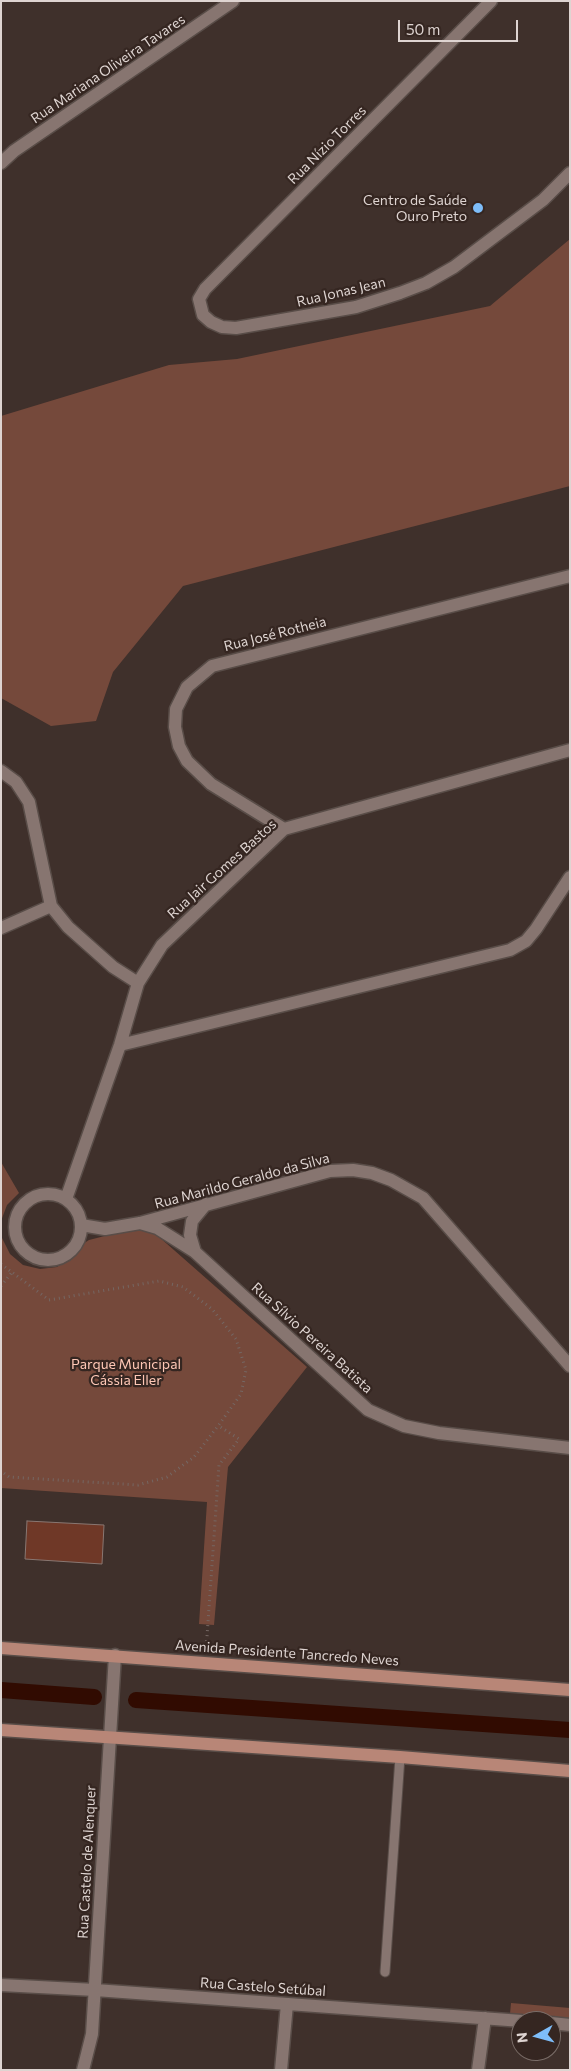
<!DOCTYPE html>
<html>
<head>
<meta charset="utf-8">
<style>
	body { margin:0 }
	#map { position:relative; width:571px; height:2071px; overflow:hidden; background:#3f302b; font-family:Commissioner,sans-serif }
	canvas { display:block }
	.frame { position:absolute; inset:0; border:2px solid #ded4d1; pointer-events:none }
	.north { position:absolute; left:511px; top:2011px; width:50px; height:50px; box-sizing:border-box; background:#352621; border:1px solid #796c67; border-radius:50%; rotate:263deg; font-size:14px; font-weight:700; line-height:20px; text-align:center; color:#ded4d1 }
	.north::after { content:''; display:block; margin:auto; width:18px; height:22px; background:#7ebdf9; clip-path:polygon(50% 0,100% 100%,50% 72%,0 100%) }
	.scale { position:absolute; left:398px; top:20px; width:120px; height:22px; box-sizing:border-box; border:2px solid #ded4d1; border-top:0; padding-left:6px; font-size:15px; line-height:18px; white-space:nowrap; color:#ded4d1; -webkit-text-stroke:4px #352621; paint-order:stroke }
</style>
</head>
<body>
<div id="map">
<canvas width="571" height="2071"></canvas>
<div class="frame"></div>
<div class="north">N</div>
<div class="scale">50 m</div>
</div>
<script>
const c = document.querySelector('canvas').getContext('2d');
c.lineJoin = 'round';
function fillPath(path, color) { c.fillStyle = color; c.fill(path, 'evenodd'); }
const shape = rows => new Path2D(rows.map(r => 'M' + r).join(''));
function strokePath(path, color, width, dash) { c.strokeStyle = color; c.lineWidth = width; c.lineCap = dash ? 'butt' : 'round'; c.setLineDash(dash || []); c.stroke(path); }
function label(font, color, halo, rows, align = 'center') {
  c.font = font + ' Commissioner,sans-serif'; c.lineWidth = 4.5; c.setLineDash([]); c.textBaseline = 'middle'; c.strokeStyle = halo; c.fillStyle = color; for (const [text, x, y, turn = 0] of rows) {
    c.save(); c.translate(x, y); c.rotate((+turn || 0) * Math.PI / 180); c.textAlign = isNaN(turn) ? turn : align; if (halo) c.strokeText(text, 0, 0); c.fillText(text, 0, 0); c.restore();
  }
}
const green = shape([
	[570,239,570,486,183,586,113,672,96,721,51,726,1,698,1,416,169,365,237,359,490,306],
	[1,1162,19,1193,7,1205,1,1221,2,1238,10,1254,23,1265,40,1269,57,1267,71,1257,78,1247,89,1240,136,1228,148,1231,158,1236,307,1367,228,1467,214,1625,199,1624,207,1502,1,1488],
	[511,2003,570,2008,570,2020,510,2014]
]);
const canal = shape([
	[1,1690,94,1697],
	[136,1700,570,1730]
]);
const building = shape([
	[27,1521,104,1525,102,1564,25,1559,27,1521]
]);
const path = shape([
	[1,1264,49,1300,159,1281,183,1287,212,1309,236,1339,246,1370,241,1394,218,1426,194,1457,167,1477,138,1485,9,1477,1,1471],
	[1,1286,12,1272],
	[206,1651,219,1465,239,1439,219,1426]
]);
const lane = shape([
	[385,1972,400,1757]
]);
const street = shape([
	[491,1,205,289,199,299,203,315,211,322,222,327,236,328,356,307,400,293,426,283,454,267,543,200,570,173],
	[1,163,14,151,233,1],
	[1,771,16,782,29,802,51,906,68,927,113,967,138,983],
	[284,829,211,784,187,761,179,746,175,727,176,709,187,687,212,666,570,576],
	[1,928,51,906],
	[120,1045,510,950,526,941,536,929,570,877],
	'15 1227a33 33 0 1 1 66 0a33 33 0 1 1-66 0Z',
	[66,1199,120,1045,138,983,162,945,284,829,570,750],
	[140,1223,157,1228,195,1252,368,1410,404,1426,439,1433,570,1448],
	[81,1225,105,1229,140,1223,330,1171,353,1170,372,1173,391,1180,423,1198,570,1366],
	[195,1252,190,1235,192,1221,206,1204],
	[1,1985,95,1990,522,2021],
	[551,2023,570,2025],
	[83,2070,92,2034,115,1655],
	[281,2070,287,2004],
	[478,2070,485,2018]
]);
const primary = shape([
	[1,1648,570,1690],
	[1,1730,400,1757,570,1771]
]);
const markers = [
	[478,208,6,"#7ebdf9"]
];
const streetNames = [
	["Rua Mariana Oliveira Tavares",108,69,-34],
	["Rua Nízio Torres",327,145,-45],
	["Rua Jonas Jean",341,292,-13],
	["Rua José Rotheia",275,634,-14],
	["Rua Jair Gomes Bastos",222,869,-42],
	["Rua Marildo Geraldo da Silva",242,1181,-15],
	["Rua Sílvio Pereira Batista",312,1338,42],
	["Avenida Presidente Tancredo Neves",287,1653,4],
	["Rua Castelo de Alenquer",87,1862,-87],
	["Rua Castelo Setúbal",263,1987,4]
];
const poiNames = [
	["Centro de Saúde",467,200],
	["Ouro Preto",467,216]
];
const parkNames = [
	["Parque Municipal",126,1364],
	["Cássia Eller",126,1380]
];
fillPath(green, '#75493b');
strokePath(canal, '#310b01', 16);
fillPath(building, '#6f3827');
strokePath(building, '#897772', 1);
strokePath(lane, '#594d48', 11);
strokePath(street, '#594d48', 15);
strokePath(primary, '#594d48', 15);
strokePath(path, '#756763', 3, [1, 4]);
strokePath(lane, '#877570', 9);
strokePath(street, '#877570', 12);
strokePath(primary, '#b88677', 12);
for (const [x, y, r, color] of markers) { const dot = new Path2D(); dot.arc(x, y, r, 0, 2 * Math.PI); c.fillStyle = color; c.fill(dot); strokePath(dot, '#352621', 2); }
label('14px', '#ded4d1', '#352621', streetNames);
label('14px', '#ded4d1', '#352621', poiNames, 'right');
label('14px', '#fec7b5', '#352621', parkNames);
</script>
</body>
</html>
